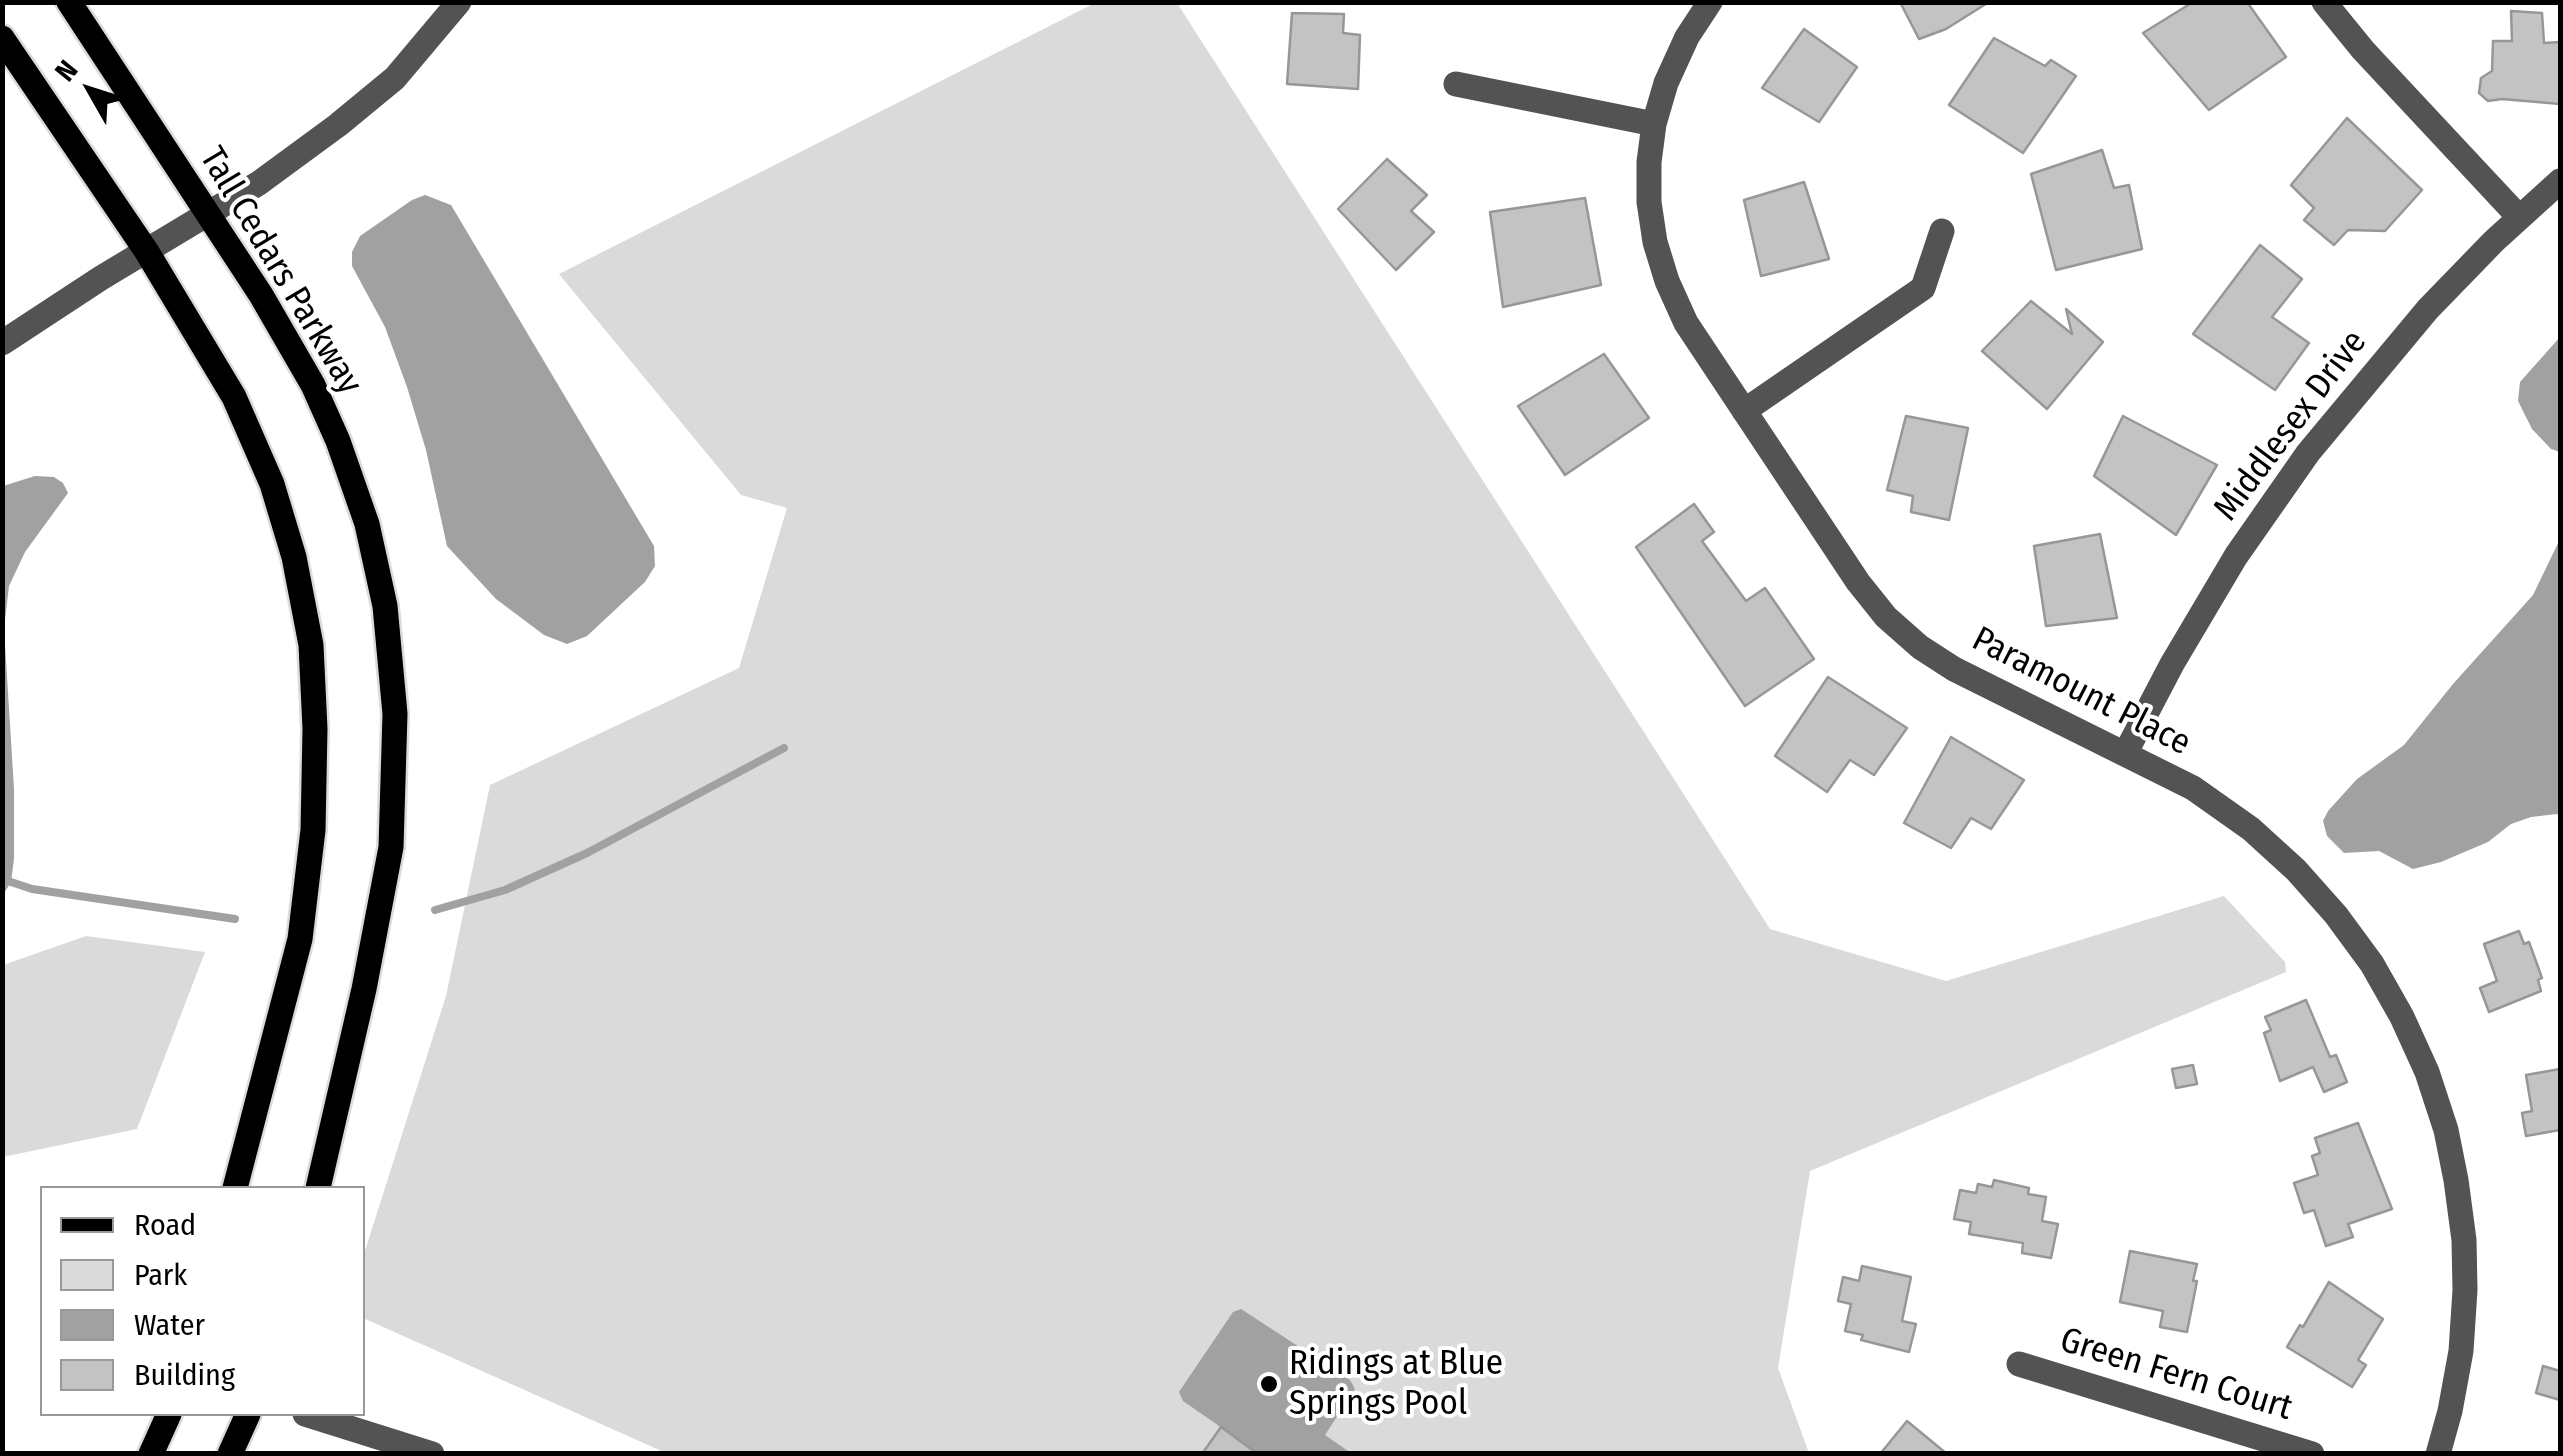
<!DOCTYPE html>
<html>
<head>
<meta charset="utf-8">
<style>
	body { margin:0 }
	#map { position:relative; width:2563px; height:1456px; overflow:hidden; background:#fff; font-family:"Fira Sans Condensed",sans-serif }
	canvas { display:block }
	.frame { position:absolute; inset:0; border:5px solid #000; pointer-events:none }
	.legend { position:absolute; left:40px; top:1186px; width:325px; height:230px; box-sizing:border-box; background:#fff; border:2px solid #999; margin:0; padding:12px 18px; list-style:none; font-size:30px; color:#000 }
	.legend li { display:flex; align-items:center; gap:20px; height:50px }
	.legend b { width:50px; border:2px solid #999 }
	.north { position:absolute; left:40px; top:40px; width:100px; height:100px; -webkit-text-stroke:8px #fff; paint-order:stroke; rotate:309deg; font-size:28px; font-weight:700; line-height:40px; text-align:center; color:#000 }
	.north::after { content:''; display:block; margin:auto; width:35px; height:45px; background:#000; clip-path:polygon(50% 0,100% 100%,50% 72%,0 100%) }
</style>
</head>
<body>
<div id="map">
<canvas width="2563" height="1456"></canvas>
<div class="frame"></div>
<ul class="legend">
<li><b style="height:12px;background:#000"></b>Road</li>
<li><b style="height:28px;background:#dadada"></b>Park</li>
<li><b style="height:28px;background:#a1a1a1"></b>Water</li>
<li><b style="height:28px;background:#c3c3c3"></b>Building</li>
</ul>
<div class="north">N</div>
</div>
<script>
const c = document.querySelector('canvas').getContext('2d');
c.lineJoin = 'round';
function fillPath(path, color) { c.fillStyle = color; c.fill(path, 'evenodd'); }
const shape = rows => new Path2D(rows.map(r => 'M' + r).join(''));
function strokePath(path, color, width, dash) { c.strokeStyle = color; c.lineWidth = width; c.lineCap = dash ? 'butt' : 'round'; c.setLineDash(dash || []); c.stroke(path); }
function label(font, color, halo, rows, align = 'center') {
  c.font = font + ' "Fira Sans Condensed",sans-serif'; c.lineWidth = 8; c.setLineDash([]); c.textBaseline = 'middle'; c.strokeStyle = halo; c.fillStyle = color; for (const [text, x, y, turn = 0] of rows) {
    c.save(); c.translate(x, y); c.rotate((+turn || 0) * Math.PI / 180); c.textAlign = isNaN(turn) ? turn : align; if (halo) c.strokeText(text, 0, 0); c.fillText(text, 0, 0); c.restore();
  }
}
const green = shape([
	[1095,3,1177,3,1770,929,1946,981,2224,896,2285,962,2286,972,1810,1171,1778,1368,1809,1453,666,1453,363,1318,363,1257,446,996,490,785,739,668,787,508,741,495,559,274],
	[86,936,205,952,137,1129,3,1157,3,965]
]);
const water = shape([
	[425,195,451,205,654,546,655,566,645,582,587,636,567,644,544,635,496,599,447,546,426,450,407,387,385,327,352,266,352,252,360,236,412,200],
	[2560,337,2560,452,2551,449,2532,429,2518,401,2520,382],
	[35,476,54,477,63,483,68,493,25,552,9,586,4,628,14,789,14,859,11,882,3,895,3,486],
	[2560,539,2560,817,2557,814,2531,817,2511,824,2488,842,2441,862,2413,869,2379,851,2344,853,2327,836,2323,821,2328,811,2357,779,2404,745,2453,684,2533,595],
	[1241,1309,1350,1380,1355,1389,1325,1435,1351,1453,1258,1453,1183,1401,1179,1392,1233,1312]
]);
const stream = shape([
	[11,882,32,889,235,919],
	[435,910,505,890,587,853,784,748]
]);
const building = shape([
	[1900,2,1989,2,1946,29,1919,39,1900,2],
	[2193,2,2247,2,2286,57,2209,110,2143,33,2193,2],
	[2511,11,2542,13,2544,43,2560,42,2560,104,2502,99,2488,101,2479,93,2481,78,2492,71,2493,41,2512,41,2511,11],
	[1292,13,1344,14,1343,33,1360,35,1358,89,1287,84,1292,13],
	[1804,29,1857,67,1819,122,1762,88,1804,29],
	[1994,38,2045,66,2051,60,2076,76,2023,153,1949,105,1994,38],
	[2347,118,2422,190,2385,231,2348,230,2334,245,2304,220,2314,208,2291,185,2347,118],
	[2102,150,2114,188,2129,185,2142,249,2056,270,2031,174,2102,150],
	[1387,159,1427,195,1411,211,1434,232,1396,270,1338,209,1387,159],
	[1804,182,1829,259,1761,276,1744,200,1804,182],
	[1585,198,1601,285,1503,307,1490,212,1585,198],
	[2260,245,2302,279,2272,317,2309,343,2275,390,2193,334,2260,245],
	[2031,301,2072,334,2066,309,2103,342,2047,409,1982,351,2031,301],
	[1604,354,1649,418,1565,475,1518,406,1604,354],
	[1906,416,1968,428,1949,520,1911,512,1913,496,1887,490,1906,416],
	[2123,416,2217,465,2176,535,2094,476,2123,416],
	[1694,504,1714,532,1702,541,1746,601,1765,588,1814,659,1745,706,1636,547,1694,504],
	[2100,534,2117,618,2046,626,2034,546,2100,534],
	[1828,677,1907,728,1874,775,1850,760,1827,792,1775,756,1828,677],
	[1951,737,2024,780,1991,829,1971,818,1951,848,1904,823,1951,737],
	[2519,931,2524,944,2529,942,2542,978,2538,980,2541,991,2489,1012,2480,988,2497,981,2484,944,2519,931],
	[2306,1000,2330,1057,2336,1055,2347,1082,2324,1092,2313,1067,2280,1081,2264,1033,2271,1030,2265,1017,2306,1000],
	[2193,1065,2197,1084,2176,1088,2172,1069,2193,1065],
	[2560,1069,2560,1130,2526,1136,2522,1113,2532,1111,2526,1075,2560,1069],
	[2358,1123,2392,1209,2348,1224,2353,1237,2326,1246,2314,1210,2304,1213,2294,1183,2318,1175,2312,1156,2320,1153,2315,1138,2358,1123],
	[1994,1180,2029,1188,2028,1194,2046,1197,2042,1221,2058,1224,2051,1258,2022,1253,2023,1243,1969,1234,1971,1222,1954,1219,1960,1190,1976,1193,1978,1184,1992,1187,1994,1180],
	[2130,1251,2197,1264,2193,1281,2197,1281,2187,1332,2160,1327,2163,1311,2120,1302,2130,1251],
	[1862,1266,1911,1277,1902,1321,1916,1324,1909,1352,1861,1340,1863,1335,1845,1331,1851,1304,1838,1301,1843,1277,1859,1281,1862,1266],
	[2329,1282,2383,1319,2358,1360,2366,1365,2352,1387,2287,1347,2300,1325,2303,1327,2329,1282],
	[2543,1366,2560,1371,2560,1400,2536,1393,2543,1366],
	[1907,1421,1947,1454,1880,1454,1907,1421],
	[1221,1427,1258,1454,1202,1454,1221,1427]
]);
const minor = shape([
	[1710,2,1687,37,1666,83,1654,124,1649,162,1649,202,1655,242,1667,281,1686,323,1858,582,1886,617,1920,647,1954,669,2193,788,2251,829,2296,870,2336,915,2372,964,2402,1017,2427,1072,2446,1130,2456,1180,2464,1240,2465,1290,2461,1351,2450,1411,2438,1454],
	[2324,2,2363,50,2519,217],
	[1456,84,1654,124],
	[2,343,101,278,259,183,338,125,395,78,459,2],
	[1744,411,1923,288,1942,231],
	[2126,752,2172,664,2236,556,2308,453,2428,309,2494,241,2560,181],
	[2019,1364,2312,1454],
	[305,1414,432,1454]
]);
const major = shape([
	[69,2,261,295,313,385,338,441,367,524,385,606,395,714,391,847,364,989,318,1188],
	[2,38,147,252,234,397,272,484,294,557,311,645,315,729,313,830,300,939,235,1188],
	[151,1454,169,1414],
	[230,1454,248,1414]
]);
const markers = [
	[1269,1384,10,"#000"]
];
const streetNames = [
	["Tall Cedars Parkway",280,271,59],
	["Middlesex Drive",2291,426,-53],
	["Paramount Place",2081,692,27],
	["Green Fern Court",2176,1375,17]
];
const poiNames = [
	["Ridings at Blue",1289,1364],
	["Springs Pool",1289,1404]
];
fillPath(green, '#dadada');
fillPath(water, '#a1a1a1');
strokePath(stream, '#a1a1a1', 8);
fillPath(building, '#c3c3c3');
strokePath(building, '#979797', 2.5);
strokePath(major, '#dbdbdb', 30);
strokePath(minor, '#535353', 25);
strokePath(major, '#000', 25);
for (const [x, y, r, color] of markers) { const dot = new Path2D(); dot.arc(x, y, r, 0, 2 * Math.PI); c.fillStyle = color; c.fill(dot); strokePath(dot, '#fff', 4); }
label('35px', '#000', '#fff', streetNames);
label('35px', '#000', '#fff', poiNames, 'left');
</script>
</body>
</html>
